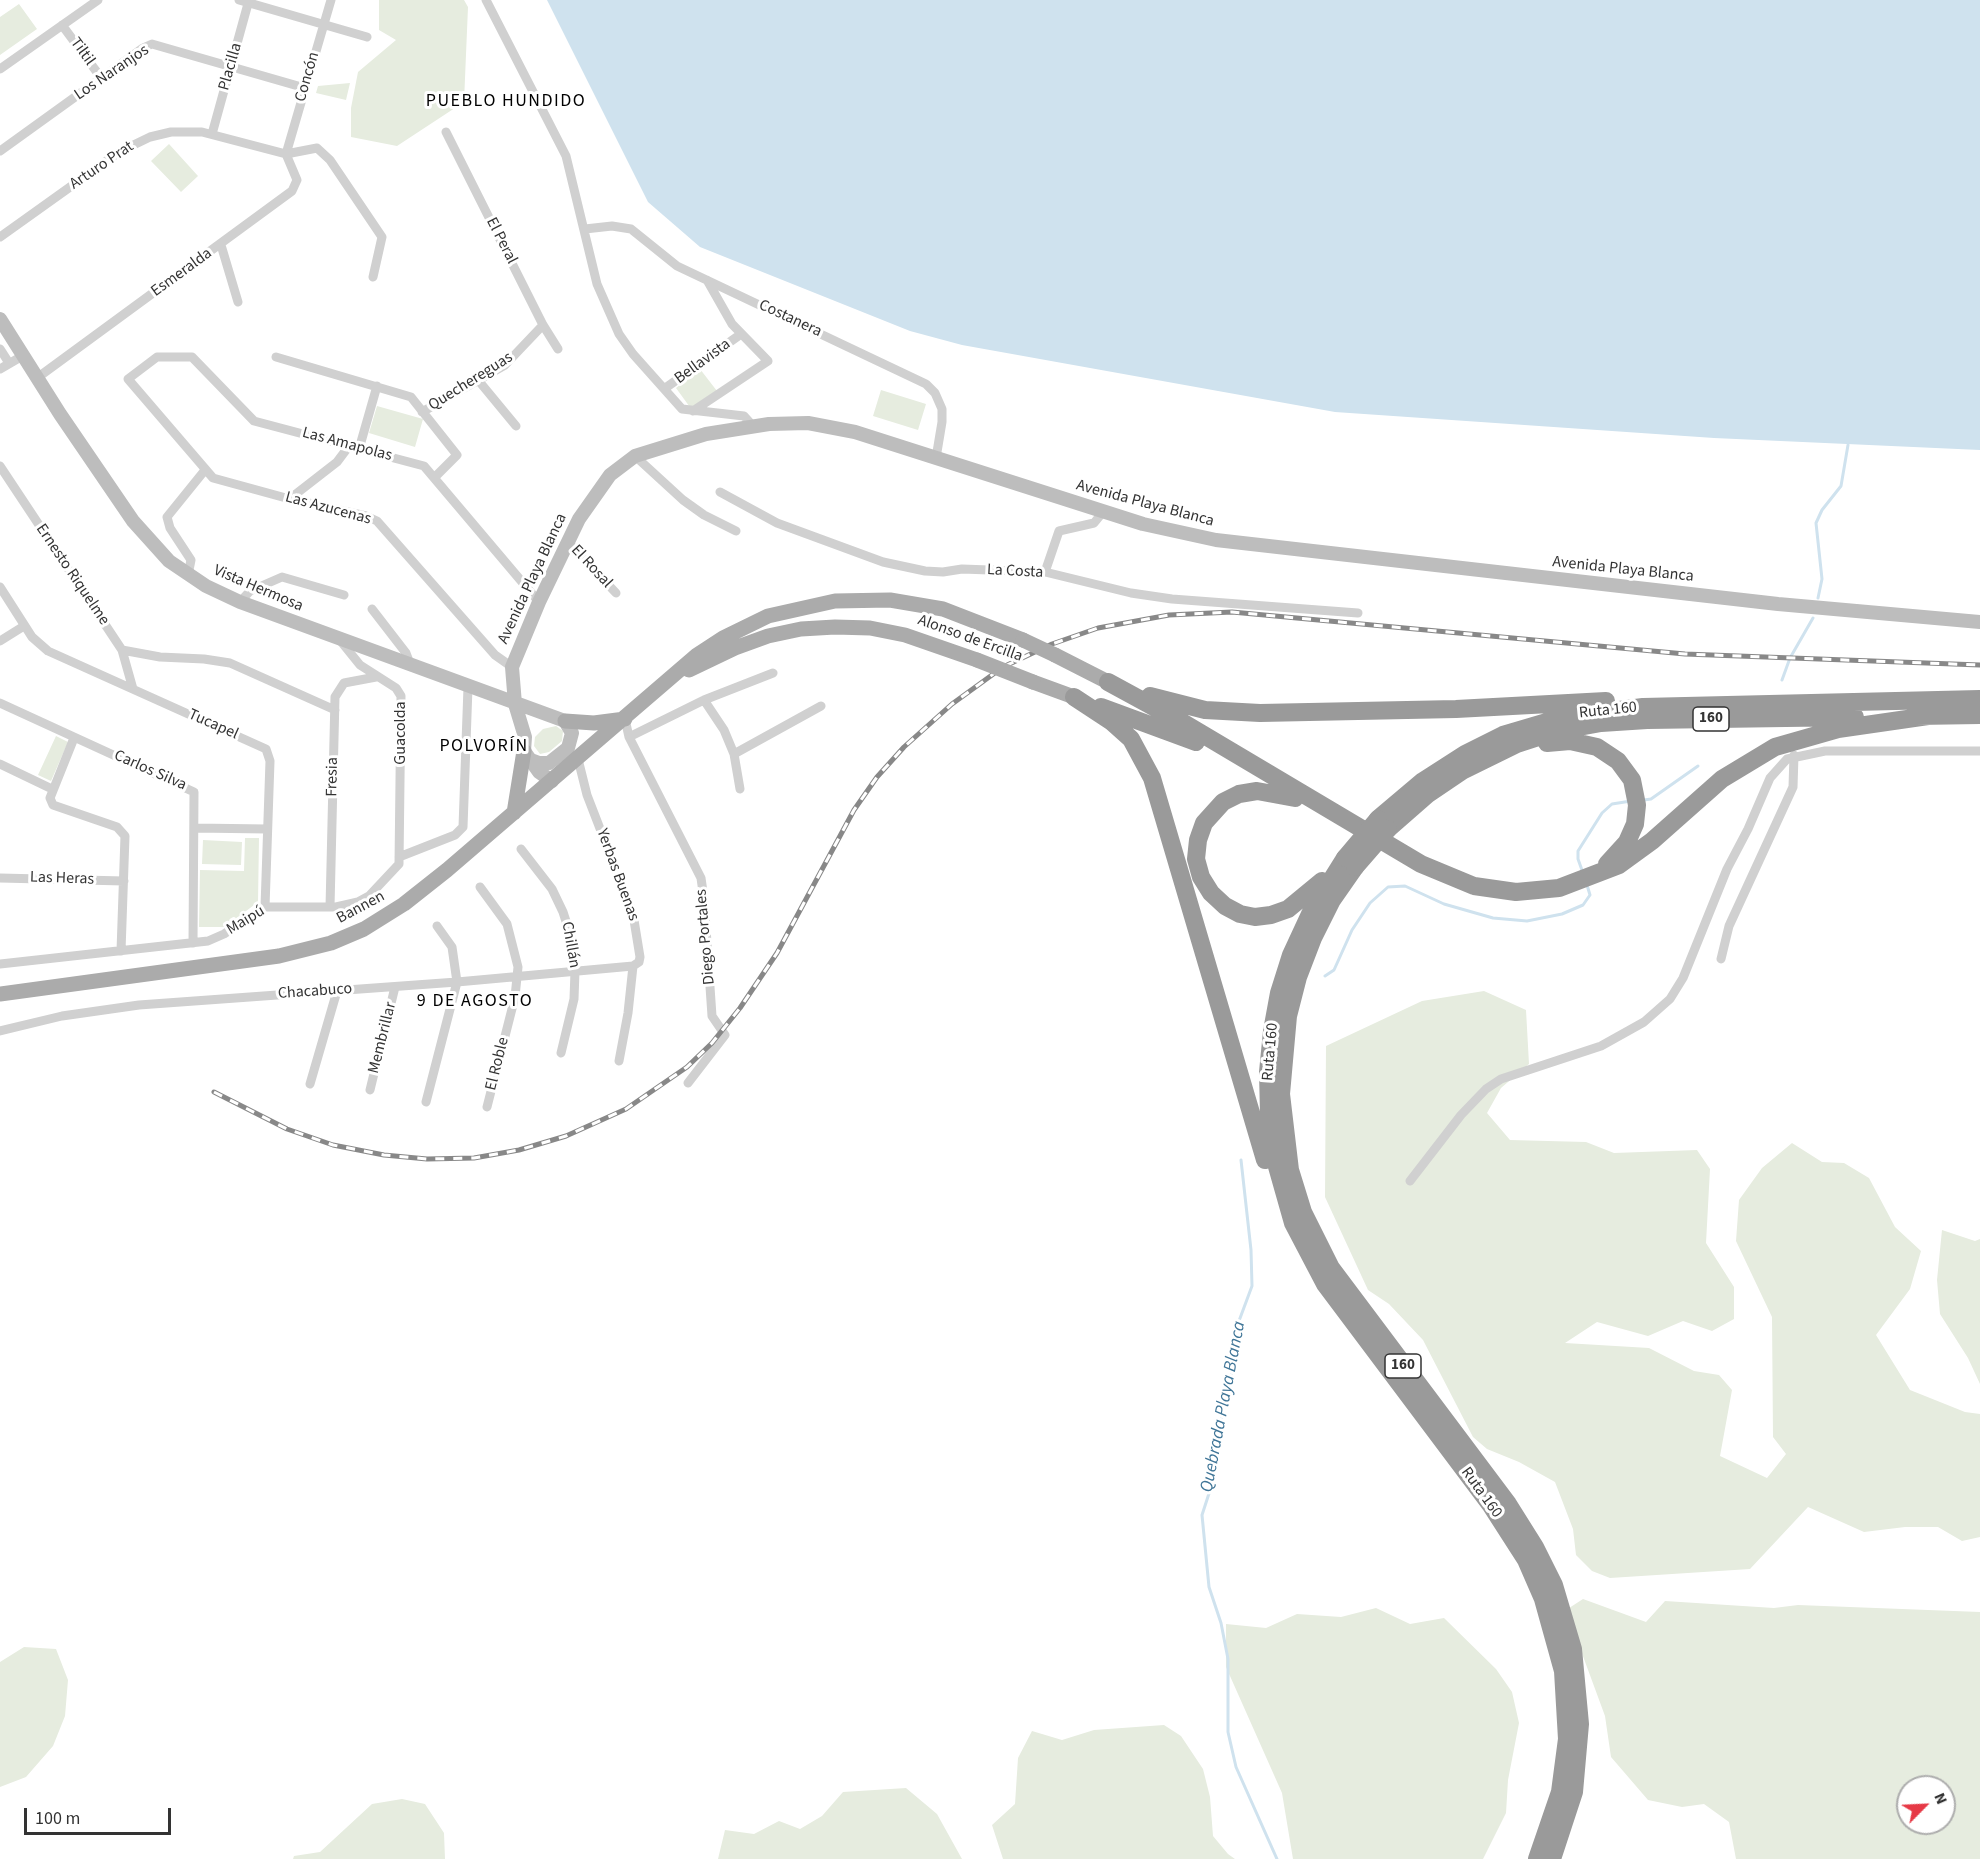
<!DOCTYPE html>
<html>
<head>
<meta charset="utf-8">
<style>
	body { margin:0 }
	#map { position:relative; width:1980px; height:1859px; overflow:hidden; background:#fff; font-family:"Source Sans 3",sans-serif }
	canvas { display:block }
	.north { position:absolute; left:1896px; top:1775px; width:60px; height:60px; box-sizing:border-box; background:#fff; border:2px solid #adadad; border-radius:50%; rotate:66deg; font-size:16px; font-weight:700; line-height:24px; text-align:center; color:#333 }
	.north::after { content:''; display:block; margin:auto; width:21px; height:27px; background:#e63946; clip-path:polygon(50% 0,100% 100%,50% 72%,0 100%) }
	.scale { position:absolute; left:24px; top:1808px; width:147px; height:27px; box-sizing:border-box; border:3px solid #333; border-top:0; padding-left:8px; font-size:18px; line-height:21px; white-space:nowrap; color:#333; -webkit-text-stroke:4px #fff; paint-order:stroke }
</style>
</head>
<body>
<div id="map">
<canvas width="1980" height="1859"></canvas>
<div class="north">N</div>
<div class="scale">100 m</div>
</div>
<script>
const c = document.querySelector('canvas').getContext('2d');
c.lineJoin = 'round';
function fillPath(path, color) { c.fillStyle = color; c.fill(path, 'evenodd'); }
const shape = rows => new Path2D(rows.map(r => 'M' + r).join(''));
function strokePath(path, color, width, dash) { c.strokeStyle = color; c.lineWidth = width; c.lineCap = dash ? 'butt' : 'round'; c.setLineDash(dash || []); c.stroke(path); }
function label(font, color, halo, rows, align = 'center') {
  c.font = font + ' "Source Sans 3",sans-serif'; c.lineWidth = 6; c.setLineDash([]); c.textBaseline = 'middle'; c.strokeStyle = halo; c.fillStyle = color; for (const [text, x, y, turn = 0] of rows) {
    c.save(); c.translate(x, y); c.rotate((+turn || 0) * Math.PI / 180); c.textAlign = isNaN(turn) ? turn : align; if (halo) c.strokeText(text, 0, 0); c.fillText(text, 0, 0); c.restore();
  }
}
const green = shape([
	[379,0,464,0,468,7,464,102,397,146,351,137,351,108,358,72,396,40,379,30],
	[19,4,37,29,0,55,0,17],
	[350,83,346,100,316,93,318,86],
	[169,144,198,176,181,192,151,161],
	[700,369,717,391,692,410,676,388],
	[881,390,926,404,918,430,873,416],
	[377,406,423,419,415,447,369,433],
	[556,726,563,731,562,741,549,752,540,754,534,746,535,737,543,729],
	[56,736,68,742,51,781,38,775],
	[245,838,259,838,258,902,225,927,199,927,200,870,244,871],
	[203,840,242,842,241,865,202,864],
	[1484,991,1526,1010,1529,1064,1501,1088,1487,1113,1510,1140,1586,1142,1614,1153,1697,1150,1710,1169,1706,1243,1734,1287,1734,1319,1712,1331,1683,1321,1648,1336,1597,1322,1565,1343,1649,1348,1694,1371,1719,1375,1732,1390,1720,1456,1767,1478,1786,1454,1773,1437,1772,1317,1736,1241,1739,1200,1762,1168,1792,1143,1822,1162,1844,1163,1869,1178,1895,1227,1921,1251,1910,1289,1876,1335,1910,1390,1965,1412,1980,1414,1980,1537,1962,1541,1938,1527,1905,1527,1864,1532,1808,1507,1750,1569,1610,1578,1592,1571,1576,1555,1573,1529,1555,1482,1519,1462,1487,1449,1473,1437,1423,1340,1389,1304,1368,1290,1325,1197,1326,1046,1422,1001],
	[1942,1230,1975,1241,1980,1239,1980,1384,1968,1358,1940,1314,1937,1280],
	[1583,1599,1646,1622,1665,1601,1774,1608,1798,1605,1980,1612,1980,1859,1736,1859,1729,1822,1704,1804,1682,1807,1648,1800,1611,1757,1605,1716,1566,1610],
	[1908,1787,1944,1787,1944,1823,1908,1823],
	[1376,1608,1410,1624,1444,1618,1496,1669,1512,1692,1519,1723,1508,1780,1506,1813,1483,1859,1293,1859,1282,1793,1226,1667,1226,1624,1266,1628,1297,1614,1341,1617],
	[24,1647,56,1649,68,1680,65,1716,53,1746,26,1777,0,1787,0,1662],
	[1164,1725,1181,1736,1203,1769,1210,1797,1213,1836,1228,1854,1235,1859,1003,1859,992,1825,1015,1804,1018,1758,1032,1731,1062,1740,1094,1730],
	[906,1788,937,1814,962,1859,718,1859,725,1830,754,1834,779,1821,800,1829,822,1816,843,1792],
	[402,1799,425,1804,444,1833,445,1859,293,1859,294,1856,320,1852,372,1804]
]);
const water = shape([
	[547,0,1980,0,1980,450,1714,438,1335,412,962,345,910,331,700,247,648,202]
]);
const stream = shape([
	[1818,598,1822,579,1816,523,1822,510,1841,486,1848,445],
	[1782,680,1790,658,1813,618],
	[1644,800,1651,799,1698,766],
	[1583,873,1578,859,1578,851,1602,813,1612,804,1631,801],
	[1325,976,1334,970,1352,930,1370,903,1388,887,1405,886,1444,904,1493,918,1527,921,1562,914,1583,905,1590,895,1587,885],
	[1241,1160,1251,1250,1252,1286,1236,1329,1234,1363,1217,1439,1215,1475,1202,1515,1209,1587,1221,1623,1228,1659,1228,1732,1236,1767,1277,1859]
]);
const street = shape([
	[239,0,367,37],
	[486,0,566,156,597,284,619,334,633,354,682,409,744,416,753,426],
	[62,25,102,79],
	[0,69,98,0],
	[446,132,543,325,558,349],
	[212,134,249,0],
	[0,151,143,48,152,44,305,88],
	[286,154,317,148,330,160,382,237,373,277],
	[286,154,331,0],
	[585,229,612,226,631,229,677,266,926,384,935,393,942,409,942,422,936,458],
	[0,237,119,152,150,137,171,132,202,132,286,154],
	[221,245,238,302],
	[0,349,9,363],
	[276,357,411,397,457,455,435,477],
	[0,369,24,355],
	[37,378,292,191,297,180,286,154],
	[478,380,516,426],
	[664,389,741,334],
	[693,411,768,361,732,324,707,280],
	[422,412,505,365,543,325],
	[359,449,377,386],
	[635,456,683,500,704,515,736,531],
	[0,466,122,650,133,689],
	[720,492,777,523,883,562,925,571,943,572,962,569,1045,572,1131,593,1172,599,1358,613],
	[292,497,337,462,349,446],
	[567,541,616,593],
	[1045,572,1059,531,1094,523,1103,512],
	[188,575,191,560,170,528,167,517,205,470],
	[0,587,32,637,48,651,266,749,270,761,265,907],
	[240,602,250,591,282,577,344,595],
	[372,609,406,653,411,666],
	[0,641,24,626],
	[122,650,160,657,204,659,230,663,335,710],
	[512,667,495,655,377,521,366,516,286,498,213,478,128,379,157,357,192,357,254,421,424,466,539,602],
	[704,700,724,730,734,754,740,789],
	[0,703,194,792,193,943],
	[625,719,629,737,701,878,704,899,712,1016,725,1035,688,1083],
	[629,737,704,700,773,673],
	[74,738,50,798,53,805,117,827,125,836,121,951],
	[734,754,821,706],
	[578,759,587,795,633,914,640,957,639,962,633,966],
	[0,764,52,789],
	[195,828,267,829],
	[521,849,552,889,563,912,572,940,575,971,574,999,561,1053],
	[399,857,455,835,463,827,468,687],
	[0,878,124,881],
	[480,887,507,924,518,967,515,997,487,1107],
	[330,907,335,697,344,683,376,677],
	[1721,959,1729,926,1793,787,1794,755],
	[0,964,208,941,224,934,265,907,336,907,358,902,369,896,399,864,401,696,396,688,360,665,339,639],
	[0,1031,62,1016,139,1005,457,982,633,966],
	[619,1061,628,1013,633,966],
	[310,1084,337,991],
	[370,1090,395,987],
	[426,1102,457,982,452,947,437,926],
	[1410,1181,1461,1115,1486,1089,1501,1079,1601,1046,1644,1022,1670,999,1683,978,1727,869,1748,829,1770,778,1787,759,1825,751,1980,751]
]);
const secondary = shape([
	[0,319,60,414,133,521,169,561,206,586,240,602,565,721,572,733,568,748,549,763,539,763,531,760],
	[552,781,539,772,524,751,525,737,515,704,512,667,539,602,579,519,610,475,635,456,706,434,769,424,808,423,855,432,1143,524,1216,540,1778,604,1980,622]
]);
const primary = shape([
	[1055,655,1108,682],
	[689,670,735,648,768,636,801,629,835,627,870,628,905,635,977,660],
	[1033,682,1074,697],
	[565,721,594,723,625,719],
	[514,813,524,751],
	[0,994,279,956,331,943,364,929,404,904,447,870,697,655,723,638,768,616,835,601,890,600,943,609,1023,640]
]);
const highway = shape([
	[1108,682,1187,725,1421,864,1474,886,1516,892,1559,888,1619,865,1652,841,1722,779,1775,747,1838,729,1928,716],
	[1150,696,1205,710,1260,713,1456,709,1606,701],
	[1074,697,1112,722,1131,739,1152,778,1265,1160],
	[1101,707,1196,742],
	[1916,716,1980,715],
	[1547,743,1570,741,1597,747,1618,761,1632,780,1637,805,1635,824,1627,842,1607,864],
	[1295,798,1257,791,1239,794,1223,802,1204,823,1198,840,1196,859,1201,877,1211,893,1225,906,1240,914,1255,917,1271,915,1288,909,1322,881],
	[1378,819,1423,781,1465,754,1503,735,1564,717,1643,707,1980,699],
	[1388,829,1428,794,1462,771,1517,744,1557,731,1601,723,1647,720,1855,717],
	[1345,858,1310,914,1291,955,1279,993,1272,1031,1268,1072,1269,1114,1274,1156,1293,1223,1325,1284,1490,1504,1526,1560,1543,1599,1563,1671,1567,1739,1560,1792,1537,1859],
	[1355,867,1332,900,1313,938,1298,977,1288,1016,1281,1094,1290,1170,1303,1212,1331,1268,1508,1504,1535,1547,1554,1585,1573,1649,1580,1724,1574,1792,1552,1859]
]);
const rail = shape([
	[214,1092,287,1129,333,1145,384,1155,427,1159,474,1158,519,1150,566,1136,626,1109,687,1067,712,1043,740,1008,777,953,854,810,877,777,904,747,952,704,1003,667,1052,644,1098,628,1169,615,1232,612,1685,654,1980,665]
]);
const primaryBridge = shape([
	[1023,640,1055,655],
	[977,660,1033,682]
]);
const highwayBridge = shape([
	[1345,858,1378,819],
	[1355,867,1388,829]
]);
const shields = [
	[1711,719,36],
	[1403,1366,36]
];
const shieldNames = [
	["160",1711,719],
	["160",1403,1366]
];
const streetNames = [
	["Tiltil",82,52,54],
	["Placilla",231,67,-74],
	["Los Naranjos",112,73,-34],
	["Concón",308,77,-74],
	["Arturo Prat",102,166,-34],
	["El Peral",501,241,63],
	["Esmeralda",182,273,-36],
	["Costanera",790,319,25],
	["Bellavista",703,362,-36],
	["Quechereguas",471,382,-32],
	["Las Amapolas",347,445,15],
	["Avenida Playa Blanca",1145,504,15],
	["Las Azucenas",328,509,15],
	["El Rosal",591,567,47],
	["Avenida Playa Blanca",1623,570,6],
	["La Costa",1015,572,3],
	["Ernesto Riquelme",72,575,56],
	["Avenida Playa Blanca",533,579,-65],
	["Vista Hermosa",258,589,23],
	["Alonso de Ercilla",970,639,20],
	["Ruta 160",1608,711,-6],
	["Tucapel",213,725,24],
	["Guacolda",401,733,-90],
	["Carlos Silva",150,771,24],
	["Fresia",333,777,-89],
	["Yerbas Buenas",617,875,70],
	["Las Heras",62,879,2],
	["Bannen",361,908,-28],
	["Maipú",246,921,-31],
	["Diego Portales",706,937,-95],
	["Chillán",570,945,80],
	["Chacabuco",315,992,-4],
	["Membrillar",383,1038,-76],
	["Ruta 160",1271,1052,-85],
	["El Roble",498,1064,-76],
	["Ruta 160",1481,1493,54]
];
const neighbourhoodNames = [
	["PUEBLO HUNDIDO",506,102],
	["POLVORÍN",484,747],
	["9 DE AGOSTO",475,1002]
];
const waterNames = [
	["Quebrada Playa Blanca",1224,1407,-79]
];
fillPath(green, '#e6ecdf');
fillPath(water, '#cfe2ee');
strokePath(stream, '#cfe2ee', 3);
strokePath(street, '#d0d0d0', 9);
strokePath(secondary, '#bdbdbd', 14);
strokePath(primary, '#ababab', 15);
strokePath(highway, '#9a9a9a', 18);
strokePath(rail, '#888', 5);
strokePath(rail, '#fff', 3, [9]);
strokePath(primaryBridge, '#ababab', 15);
strokePath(highwayBridge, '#9a9a9a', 18);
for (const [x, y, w] of shields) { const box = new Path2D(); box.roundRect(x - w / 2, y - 12, w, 24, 4.5); c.fillStyle = '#fff'; c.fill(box); strokePath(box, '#333', 1.5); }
label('bold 15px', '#333', null, shieldNames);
label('16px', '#333', '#fff', streetNames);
c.letterSpacing = '1.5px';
label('18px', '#000', '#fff', neighbourhoodNames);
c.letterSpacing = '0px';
label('italic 18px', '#3f7597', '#fff', waterNames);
</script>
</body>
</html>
